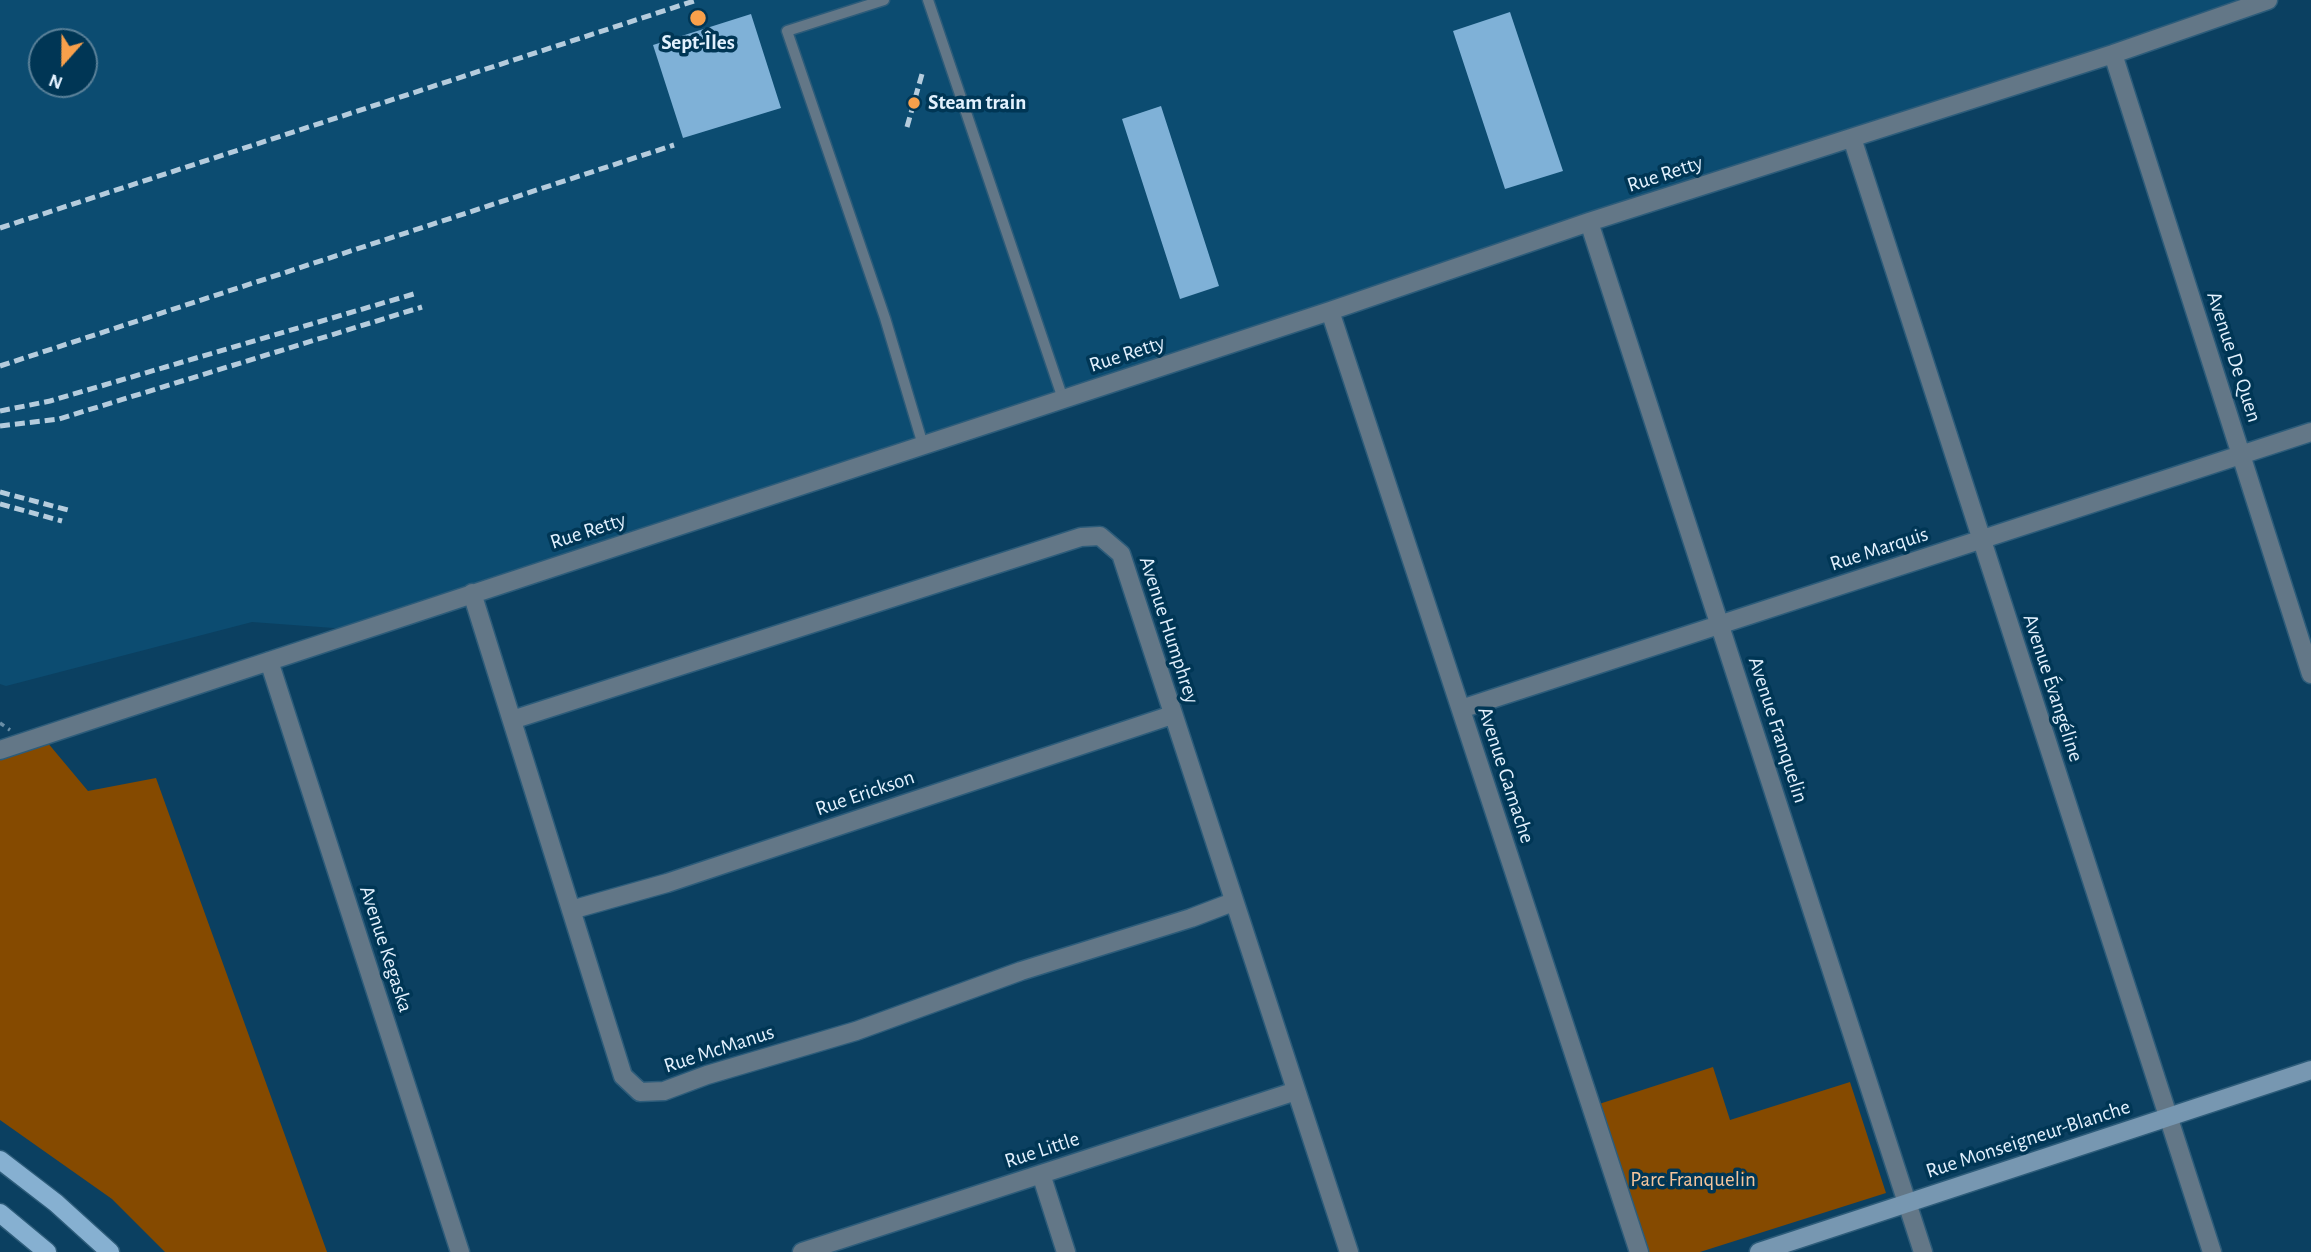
<!DOCTYPE html>
<html>
<head>
<meta charset="utf-8">
<style>
	body { margin:0 }
	#map { position:relative; width:2311px; height:1252px; overflow:hidden; background:#0b4061; font-family:"Alegreya Sans",sans-serif }
	canvas { display:block }
	.north { position:absolute; left:28px; top:28px; width:70px; height:70px; box-sizing:border-box; background:#003655; border:2px solid #5a8199; border-radius:50%; rotate:201deg; font-size:19px; font-weight:700; line-height:28px; text-align:center; color:#e2f1fe }
	.north::after { content:''; display:block; margin:auto; width:24px; height:32px; background:#f8a04b; clip-path:polygon(50% 0,100% 100%,50% 72%,0 100%) }
</style>
</head>
<body>
<div id="map">
<canvas width="2311" height="1252"></canvas>
<div class="north">N</div>
</div>
<script>
const c = document.querySelector('canvas').getContext('2d');
c.lineJoin = 'round';
function fillPath(path, color) { c.fillStyle = color; c.fill(path, 'evenodd'); }
const shape = rows => new Path2D(rows.map(r => 'M' + r).join(''));
function strokePath(path, color, width, dash) { c.strokeStyle = color; c.lineWidth = width; c.lineCap = dash ? 'butt' : 'round'; c.setLineDash(dash || []); c.stroke(path); }
function label(font, color, halo, rows, align = 'center') {
  c.font = font + ' "Alegreya Sans",sans-serif'; c.lineWidth = 7; c.setLineDash([]); c.textBaseline = 'middle'; c.strokeStyle = halo; c.fillStyle = color; for (const [text, x, y, turn = 0] of rows) {
    c.save(); c.translate(x, y); c.rotate((+turn || 0) * Math.PI / 180); c.textAlign = isNaN(turn) ? turn : align; if (halo) c.strokeText(text, 0, 0); c.fillText(text, 0, 0); c.restore();
  }
}
const built = shape([
	[0,0,2266,0,361,630,252,622,6,686,0,684],
	[42,42,84,42,84,84,42,84]
]);
const green = shape([
	[42,736,88,791,156,778,327,1252,165,1252,112,1199,0,1120,0,750],
	[1713,1067,1730,1120,1850,1082,1886,1193,1700,1252,1643,1252,1596,1105]
]);
const building = shape([
	[1510,12,1563,171,1505,189,1453,31],
	[751,14,781,108,683,138,653,45],
	[1161,106,1219,286,1180,299,1122,119]
]);
const path = shape([
	[0,723,10,730]
]);
const lane = shape([
	[884,0,787,31,885,318,923,445],
	[928,0,1063,399]
]);
const street = shape([
	[2113,54,2311,674],
	[1852,138,2212,1252],
	[1589,222,1923,1252],
	[1330,311,1639,1252],
	[472,593,623,1076,640,1092,664,1091,707,1075,856,1031,1021,971,1191,918,1233,902],
	[269,661,460,1252],
	[1461,709,2311,432],
	[512,720,1081,537,1100,536,1121,554,1349,1252],
	[0,750,1330,311,1589,222,2113,54,2268,0],
	[571,910,667,883,1172,715],
	[1041,1174,1066,1252],
	[802,1252,1296,1091]
]);
const secondary = shape([
	[1759,1252,2311,1070]
]);
const primary = shape([
	[0,1160,56,1203,110,1252],
	[0,1213,47,1252]
]);
const rail = shape([
	[907,127,922,74],
	[0,228,697,0],
	[0,366,674,145],
	[0,411,50,401,417,293],
	[0,426,59,419,422,307],
	[0,492,68,510],
	[0,504,62,521]
]);
const markers = [
	[698,18,9,"#f8a04b"],
	[914,103,7,"#f8a04b"]
];
const poiNames = [
	["Sept-Îles",698,43],
	["Steam train",928,103,"left"]
];
const streetNames = [
	["Rue Retty",1665,174,-18],
	["Rue Retty",1127,354,-18],
	["Avenue De Quen",2234,357,72],
	["Rue Retty",588,531,-18],
	["Rue Marquis",1879,549,-18],
	["Avenue Humphrey",1169,630,72],
	["Avenue Évangéline",2053,688,72],
	["Avenue Franquelin",1778,730,72],
	["Avenue Gamache",1506,775,72],
	["Rue Erickson",865,793,-19],
	["Avenue Kegaska",386,949,72],
	["Rue McManus",719,1049,-18],
	["Rue Monseigneur-Blanche",2028,1139,-18],
	["Rue Little",1042,1150,-18]
];
const parkNames = [
	["Parc Franquelin",1693,1180]
];
fillPath(built, '#0c4c71');
fillPath(green, '#854a00');
fillPath(building, '#7fb1d7');
strokePath(lane, '#2d5c7a', 13);
strokePath(street, '#2d5c7a', 21);
strokePath(secondary, '#2d5c7a', 21);
strokePath(primary, '#2d5c7a', 21);
strokePath(path, '#698ea6', 3.5, [5, 5]);
strokePath(lane, '#637787', 10);
strokePath(street, '#637787', 18);
strokePath(secondary, '#7797b1', 18);
strokePath(primary, '#86b0d1', 18);
strokePath(rail, '#b5ccdd', 5, [10, 5]);
for (const [x, y, r, color] of markers) { const dot = new Path2D(); dot.arc(x, y, r, 0, 2 * Math.PI); c.fillStyle = color; c.fill(dot); strokePath(dot, '#003655', 2.5); }
label('bold 21px', '#e2f1fe', '#003655', poiNames);
label('21px', '#e2f1fe', '#003655', streetNames);
label('21px', '#f5c59c', '#003655', parkNames);
</script>
</body>
</html>
